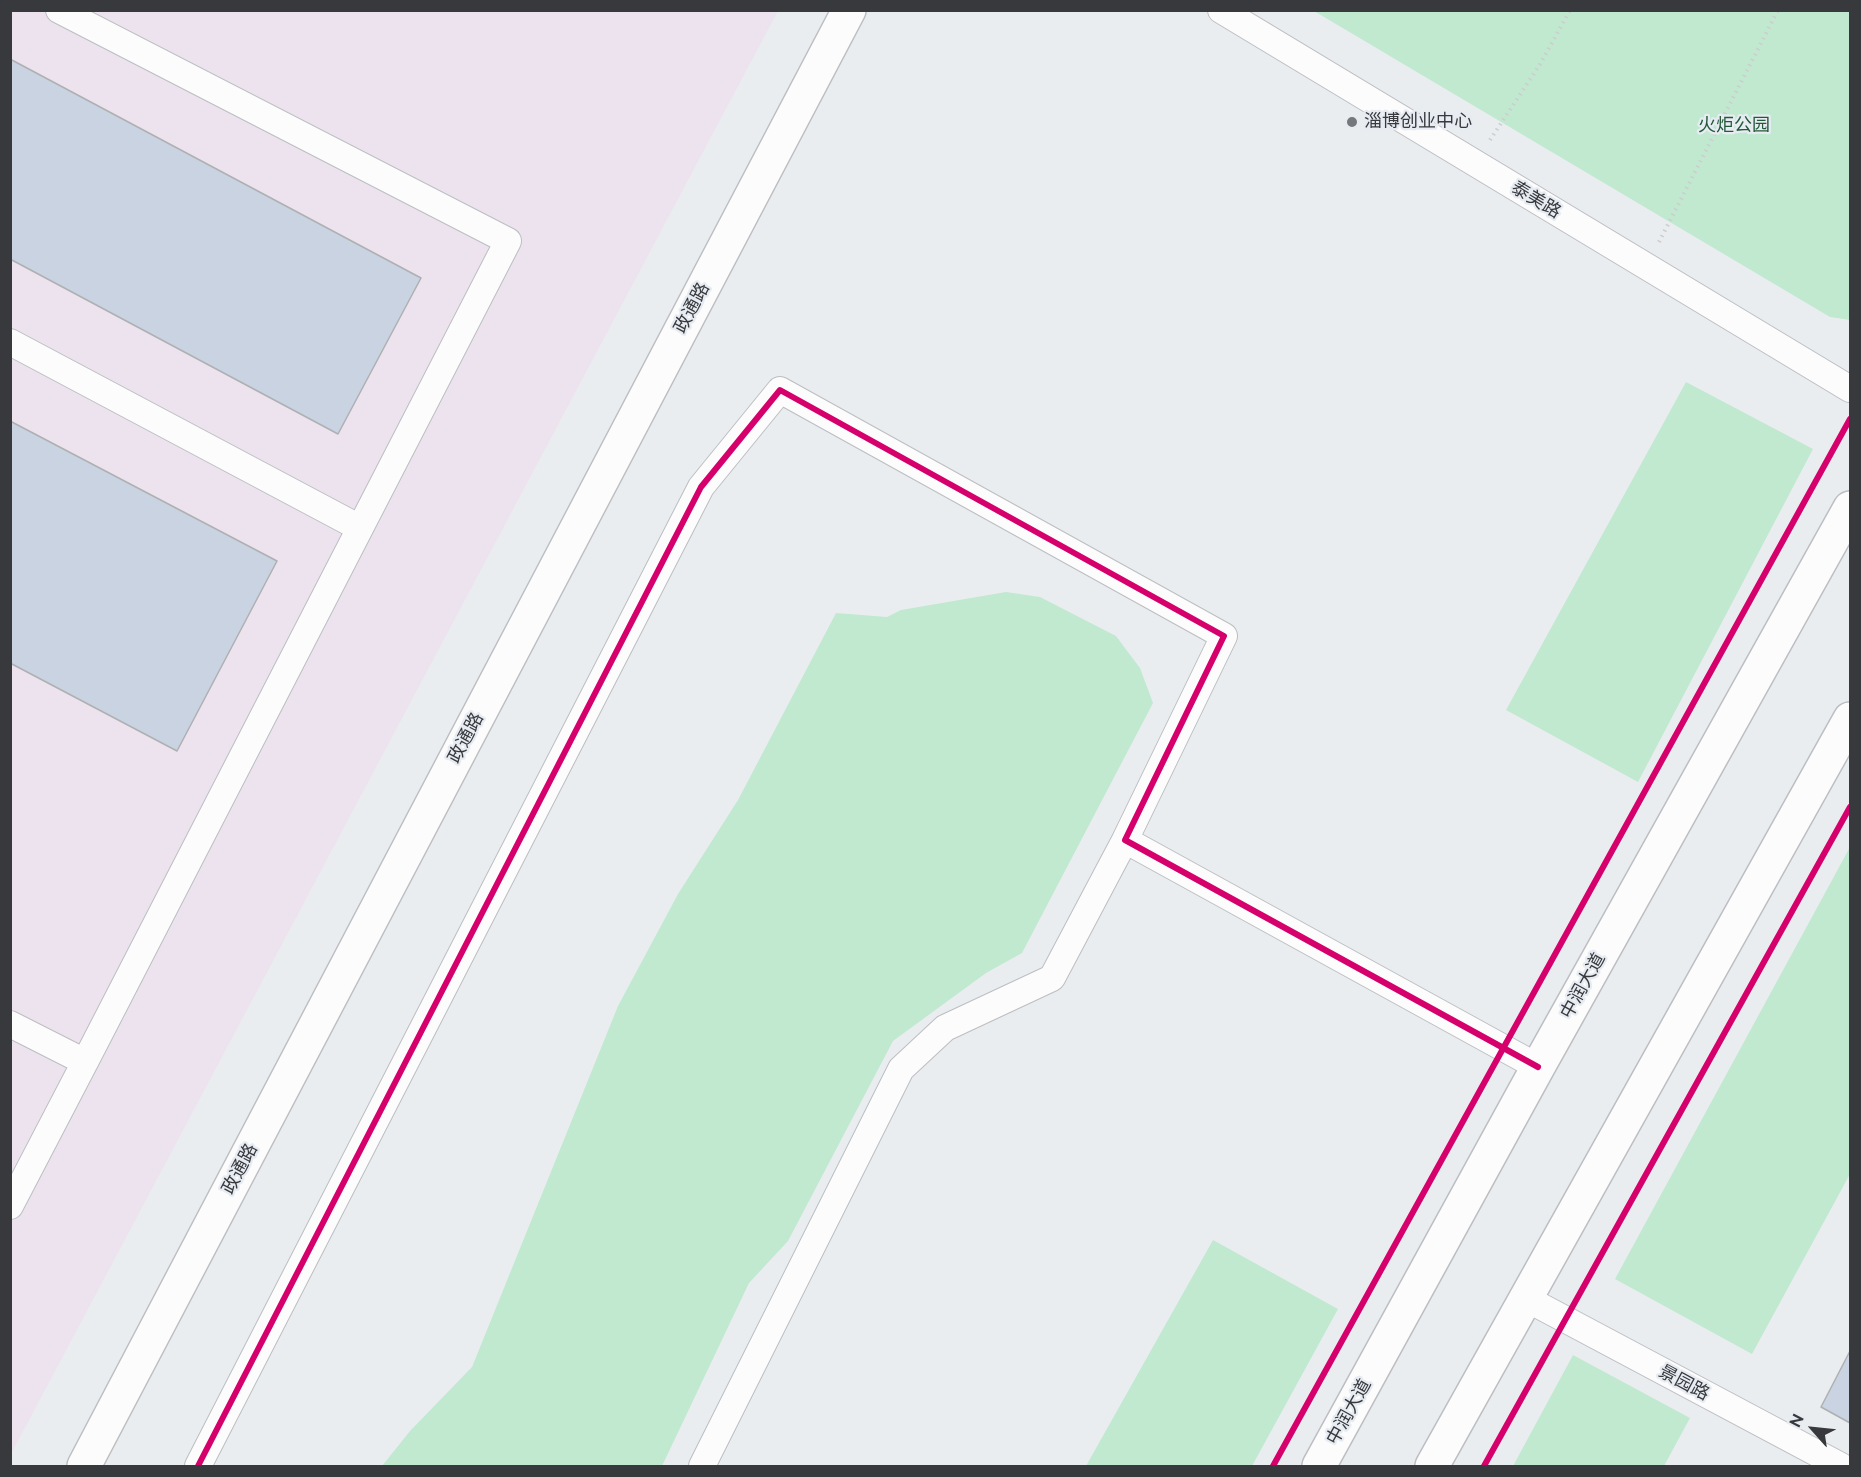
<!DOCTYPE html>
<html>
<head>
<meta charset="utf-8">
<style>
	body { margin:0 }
	#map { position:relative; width:1861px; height:1477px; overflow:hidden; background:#eaedf0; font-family:Raleway,sans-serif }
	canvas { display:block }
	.frame { position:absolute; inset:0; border:12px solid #38393c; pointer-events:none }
	.north { position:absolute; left:1783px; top:1399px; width:60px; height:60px; -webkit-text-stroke:4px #e7ecf3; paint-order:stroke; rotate:297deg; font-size:16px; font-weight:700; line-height:24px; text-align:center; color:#38393c }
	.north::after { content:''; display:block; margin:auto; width:21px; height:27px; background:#38393c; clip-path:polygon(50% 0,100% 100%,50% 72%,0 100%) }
</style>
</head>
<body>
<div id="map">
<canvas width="1861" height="1477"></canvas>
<div class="frame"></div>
<div class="north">N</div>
</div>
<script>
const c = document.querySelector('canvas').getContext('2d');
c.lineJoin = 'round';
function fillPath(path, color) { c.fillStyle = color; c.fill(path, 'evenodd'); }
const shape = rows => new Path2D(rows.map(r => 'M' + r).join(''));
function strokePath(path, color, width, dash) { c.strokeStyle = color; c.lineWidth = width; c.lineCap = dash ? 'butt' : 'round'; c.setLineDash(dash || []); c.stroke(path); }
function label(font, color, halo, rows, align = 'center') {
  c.font = font + ' Raleway,"Noto Sans SC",sans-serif'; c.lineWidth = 4.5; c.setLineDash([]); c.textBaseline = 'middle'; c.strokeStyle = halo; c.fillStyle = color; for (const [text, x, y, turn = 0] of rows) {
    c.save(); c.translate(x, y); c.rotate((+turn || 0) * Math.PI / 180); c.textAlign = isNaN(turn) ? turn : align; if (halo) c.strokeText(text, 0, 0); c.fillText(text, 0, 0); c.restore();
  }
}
const industrial = shape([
	[11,11,778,11,11,1454]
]);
const green = shape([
	[1314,11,1850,11,1850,320,1830,317],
	[1686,382,1813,449,1638,782,1506,710],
	[1006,592,1040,597,1116,636,1140,668,1153,703,1022,953,986,973,893,1041,788,1241,749,1283,662,1466,382,1466,410,1431,472,1367,618,1006,678,894,738,800,836,613,887,617,901,610],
	[1850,847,1850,1174,1752,1354,1615,1279],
	[1213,1240,1338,1309,1252,1466,1086,1466],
	[1573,1355,1690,1418,1664,1466,1513,1466]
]);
const building = shape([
	[10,59,421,278,338,434,10,259,10,59],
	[10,421,277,561,177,751,10,663,10,421],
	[1850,1351,1850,1423,1821,1407,1850,1351]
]);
const path = shape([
	[1490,140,1539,66,1570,10],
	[1659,242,1778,10]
]);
const street = shape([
	[59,10,508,241,85,1062],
	[1221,10,1850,389],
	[10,342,360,528],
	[10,1024,85,1062,10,1206],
	[1527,1299,1841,1466],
	[198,1466,701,487,780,390,1224,636,1125,840,1538,1067],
	[702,1466,901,1069,945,1028,1052,978,1125,840]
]);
const secondary = shape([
	[84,1466,849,10]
]);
const primary = shape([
	[1319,1466,1538,1067,1850,508],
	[1432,1466,1850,719]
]);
const cycleway = shape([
	[198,1466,701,487,780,390,1224,636,1125,840,1538,1067],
	[1273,1466,1850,419],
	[1484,1466,1850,807]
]);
const markers = [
	[1352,122,6,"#76787b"]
];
const poiNames = [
	["淄博创业中心",1364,122]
];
const parkNames = [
	["火炬公园",1734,126]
];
const streetNames = [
	["泰美路",1536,200,31],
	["政通路",692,308,-62],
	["政通路",466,738,-62],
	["中润大道",1583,986,-61],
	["政通路",240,1169,-62],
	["景园路",1684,1383,28],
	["中润大道",1349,1412,-61]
];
fillPath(industrial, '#ece3ee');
fillPath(green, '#c0e9d0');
fillPath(building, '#cad3e1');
strokePath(building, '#aeb0b2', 1.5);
strokePath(street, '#bcbec1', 28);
strokePath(secondary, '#bcbec1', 36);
strokePath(primary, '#bcbec1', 36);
strokePath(path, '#cccdcf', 4, [1.5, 4.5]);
strokePath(street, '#fcfcfd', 26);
strokePath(secondary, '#fcfcfd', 33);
strokePath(primary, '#fcfcfd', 33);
strokePath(cycleway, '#d6006c', 6);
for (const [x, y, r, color] of markers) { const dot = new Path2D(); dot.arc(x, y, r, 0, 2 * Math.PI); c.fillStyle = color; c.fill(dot); strokePath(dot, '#e7ecf3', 2); }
label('18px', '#38393c', '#e7ecf3', poiNames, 'left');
label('18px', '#235939', '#e7ecf3', parkNames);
label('18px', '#38393c', '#e7ecf3', streetNames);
</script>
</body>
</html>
